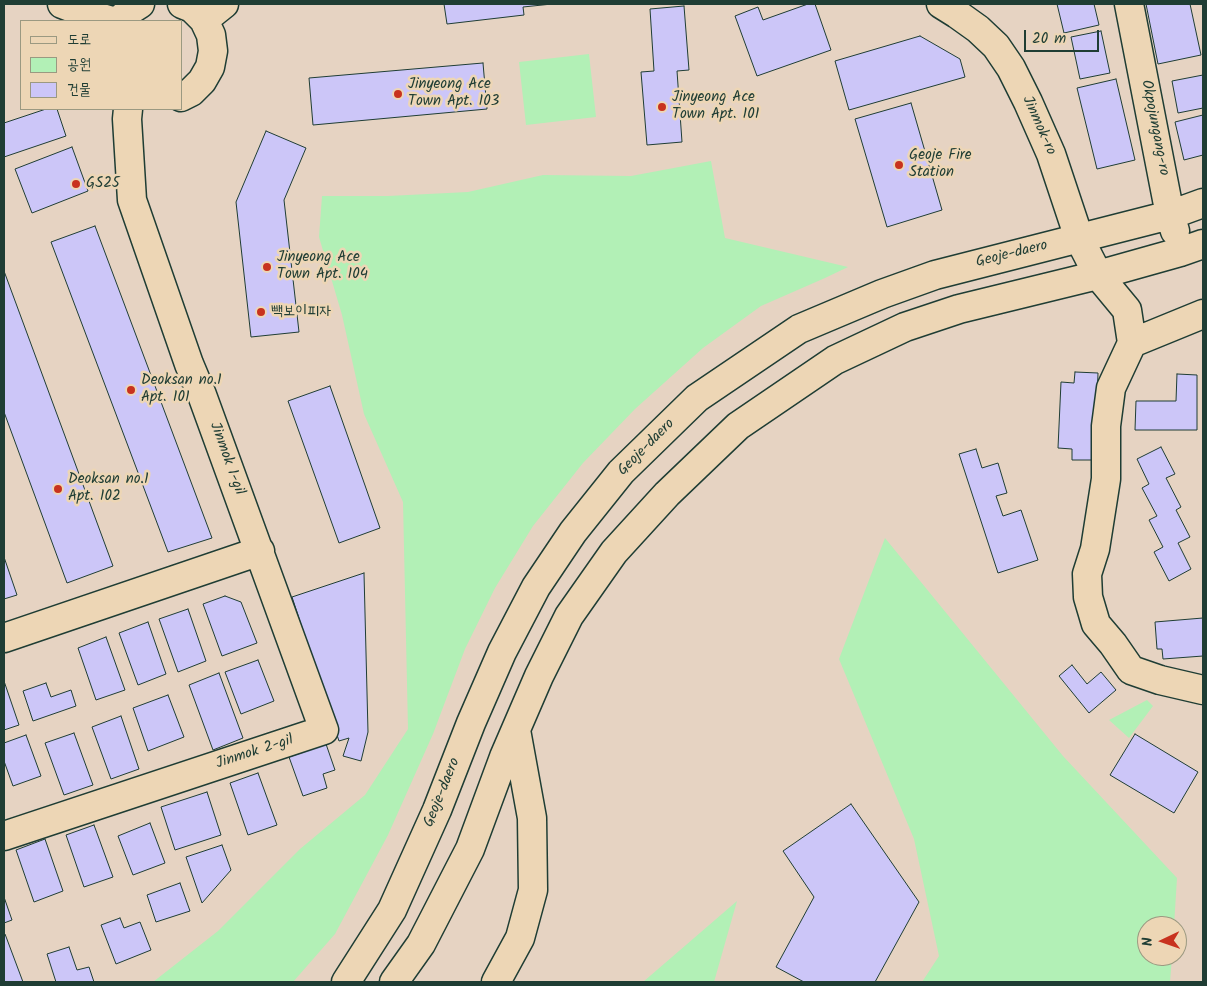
<!DOCTYPE html>
<html>
<head>
<meta charset="utf-8">
<style>
	body { margin:0 }
	#map { position:relative; width:1207px; height:986px; overflow:hidden; background:#e6d3c2; font-family:Kalam,"Poor Story",sans-serif }
	canvas { display:block }
	.frame { position:absolute; inset:0; border:5px solid #1f3d34; pointer-events:none }
	.legend { position:absolute; left:20px; top:20px; width:162px; height:90px; box-sizing:border-box; background:#edd6b5; border:1px solid #9b9981; margin:0; padding:6px 9px; list-style:none; font-size:15px; color:#1f3d34 }
	.legend li { display:flex; align-items:center; gap:10px; height:25px }
	.legend b { width:25px; border:1px solid #9b9981 }
	.north { position:absolute; left:1137px; top:916px; width:50px; height:50px; box-sizing:border-box; background:#edd6b5; border:1px solid #9b9981; border-radius:50%; rotate:267deg; font-size:14px; font-weight:700; line-height:20px; text-align:center; color:#1f3d34 }
	.north::after { content:''; display:block; margin:auto; width:18px; height:22px; background:#c8321e; clip-path:polygon(50% 0,100% 100%,50% 72%,0 100%) }
	.scale { position:absolute; left:1024px; top:30px; width:75px; height:22px; box-sizing:border-box; border:2px solid #1f3d34; border-top:0; padding-left:6px; font-size:15px; line-height:18px; white-space:nowrap; color:#1f3d34; -webkit-text-stroke:4px #edd6b5; paint-order:stroke }
</style>
</head>
<body>
<div id="map">
<canvas width="1207" height="986"></canvas>
<div class="frame"></div>
<ul class="legend">
<li><b style="height:6px;background:#edd6b5"></b>도로</li>
<li><b style="height:14px;background:#b2f0b6"></b>공원</li>
<li><b style="height:14px;background:#ccc6f8"></b>건물</li>
</ul>
<div class="north">N</div>
<div class="scale">20 m</div>
</div>
<script>
const c = document.querySelector('canvas').getContext('2d');
c.lineJoin = 'round';
function fillPath(path, color) { c.fillStyle = color; c.fill(path, 'evenodd'); }
const shape = rows => new Path2D(rows.map(r => 'M' + r).join(''));
function strokePath(path, color, width, dash) { c.strokeStyle = color; c.lineWidth = width; c.lineCap = dash ? 'butt' : 'round'; c.setLineDash(dash || []); c.stroke(path); }
function label(font, color, halo, rows, align = 'center') {
  c.font = font + ' Kalam,"Poor Story",sans-serif'; c.lineWidth = 5; c.setLineDash([]); c.textBaseline = 'middle'; c.strokeStyle = halo; c.fillStyle = color; for (const [text, x, y, turn = 0] of rows) {
    c.save(); c.translate(x, y); c.rotate((+turn || 0) * Math.PI / 180); c.textAlign = isNaN(turn) ? turn : align; if (halo) c.strokeText(text, 0, 0); c.fillText(text, 0, 0); c.restore();
  }
}
const green = shape([
	[589,54,596,117,526,125,519,62],
	[711,161,725,238,848,267,825,278,761,306,703,348,635,409,583,463,533,526,495,588,465,649,433,734,388,835,335,934,293,982,153,982,218,931,300,849,365,795,408,729,403,502,364,414,342,315,319,237,322,196,388,196,468,192,543,175,631,176],
	[885,538,1063,756,1177,878,1174,926,1147,926,1147,956,1172,956,1170,982,922,982,939,956,914,839,839,659],
	[1147,700,1153,706,1129,738,1109,720],
	[737,901,714,982,643,982]
]);
const building = shape([
	[444,4,552,4,523,7,524,15,447,24,444,4],
	[808,4,815,4,831,50,757,76,735,16,758,7,763,20,808,4],
	[1057,4,1094,4,1099,25,1064,33,1057,4],
	[1146,4,1190,4,1201,55,1158,64,1146,4],
	[684,6,689,70,677,71,682,142,647,145,641,72,654,71,650,9,684,6],
	[1101,31,1110,73,1080,79,1071,37,1101,31],
	[920,36,960,59,965,77,849,110,835,61,920,36],
	[483,63,487,109,313,125,309,78,483,63],
	[1203,75,1203,108,1178,113,1172,81,1203,75],
	[1116,79,1135,160,1097,169,1077,88,1116,79],
	[911,103,942,210,887,227,855,119,911,103],
	[46,109,57,109,66,136,4,157,4,123,46,109],
	[1203,115,1203,155,1184,160,1175,122,1203,115],
	[266,131,306,148,284,200,299,332,251,337,236,202,266,131],
	[72,147,88,191,32,213,15,169,72,147],
	[95,226,212,538,168,552,51,242,95,226],
	[4,271,113,566,67,583,4,412,4,271],
	[1075,372,1098,373,1095,460,1072,460,1072,449,1058,448,1061,382,1074,383,1075,372],
	[1177,374,1197,375,1197,430,1135,430,1136,401,1176,401,1177,374],
	[330,386,380,528,339,543,288,401,330,386],
	[1161,447,1175,474,1166,478,1181,507,1176,510,1190,537,1178,543,1191,569,1169,581,1154,552,1163,547,1149,520,1157,516,1142,488,1149,484,1137,459,1161,447],
	[976,449,982,468,998,463,1007,493,996,496,1003,516,1021,510,1038,560,998,573,959,454,976,449],
	[4,557,17,595,4,599,4,557],
	[364,573,368,732,361,761,343,756,349,738,339,741,292,597,364,573],
	[225,596,241,602,257,643,222,656,203,604,225,596],
	[188,609,206,661,178,672,159,619,188,609],
	[1203,618,1203,656,1163,659,1162,649,1157,649,1155,622,1203,618],
	[148,622,166,674,138,685,119,633,148,622],
	[106,637,125,690,96,700,78,648,106,637],
	[258,660,274,701,241,714,225,672,258,660],
	[1072,665,1087,684,1101,672,1116,690,1089,713,1059,676,1072,665],
	[219,673,243,738,213,750,189,685,219,673],
	[4,681,19,725,4,730,4,681],
	[46,683,51,697,71,690,76,706,33,721,23,691,46,683],
	[168,695,184,737,148,751,133,708,168,695],
	[121,716,139,769,111,779,92,727,121,716],
	[74,733,93,785,64,795,45,743,74,733],
	[1135,734,1198,772,1174,813,1110,775,1135,734],
	[26,735,41,776,13,786,4,761,4,743,26,735],
	[326,744,335,770,323,774,327,788,303,796,289,757,326,744],
	[258,773,277,825,248,835,230,783,258,773],
	[207,792,221,835,175,850,161,807,207,792],
	[851,804,919,902,875,982,804,982,776,967,814,897,783,851,851,804],
	[150,823,165,863,133,875,118,836,150,823],
	[94,825,113,877,84,887,66,835,94,825],
	[45,839,63,891,34,902,16,850,45,839],
	[222,845,231,870,202,903,186,857,222,845],
	[180,883,190,911,156,922,147,895,180,883],
	[4,897,12,920,4,923,4,897],
	[120,918,124,928,140,922,151,950,116,964,101,925,120,918],
	[4,934,5,934,23,982,4,982,4,934],
	[69,947,77,970,89,967,94,982,56,982,47,954,69,947]
]);
const minor = shape([
	[62,4,88,14,112,21],
	[941,4,957,14,978,29,996,46,1011,68,1028,102,1051,154,1079,238,1098,275,1127,310,1132,343,1111,388,1106,426,1106,479,1095,549,1087,574,1088,597,1096,624,1113,644,1131,670,1160,680,1203,690],
	[1129,4,1170,215,1175,231],
	[204,20,224,4],
	[119,21,129,11,140,4],
	[181,97,191,92,202,81,210,67,213,51,211,35,204,20,192,8,182,4],
	[1132,343,1203,314],
	[4,638,260,551],
	[4,836,324,730,202,395,189,364,132,200,127,119,128,109],
	[346,982,392,910,437,810,471,723,502,652,536,587,573,532,621,472,697,398,799,329,882,294,935,275,1170,215,1203,203],
	[394,982,421,944,470,849,504,757,539,676,569,616,614,552,667,494,738,426,835,360,905,327,959,309,1098,275,1180,252,1203,244],
	[496,982,520,938,533,890,532,818,516,730]
]);
const markers = [
	[398,94,5,"#c8321e"],
	[662,107,5,"#c8321e"],
	[899,165,5,"#c8321e"],
	[76,184,5,"#c8321e"],
	[267,267,5,"#c8321e"],
	[261,312,5,"#c8321e"],
	[131,390,5,"#c8321e"],
	[58,489,5,"#c8321e"]
];
const poiNames = [
	["Jinyeong Ace",408,85],
	["Town Apt. 103",408,102],
	["Jinyeong Ace",672,98],
	["Town Apt. 101",672,115],
	["Geoje Fire",909,156],
	["Station",909,173],
	["GS25",86,184],
	["Jinyeong Ace",277,258],
	["Town Apt. 104",277,275],
	["빽보이피자",271,312],
	["Deoksan no.1",141,381],
	["Apt. 101",141,398],
	["Deoksan no.1",68,480],
	["Apt. 102",68,497]
];
const streetNames = [
	["Jinmok-ro",1038,126,66],
	["Okpojungang-ro",1154,128,79],
	["Geoje-daero",1012,255,-14],
	["Geoje-daero",647,448,-45],
	["Jinmok 1-gil",226,459,70],
	["Jinmok 2-gil",255,753,-18],
	["Geoje-daero",443,793,-68]
];
fillPath(green, '#b2f0b6');
fillPath(building, '#ccc6f8');
strokePath(building, '#1f3d34', 1);
strokePath(minor, '#1f3d34', 31);
strokePath(minor, '#edd6b5', 28);
for (const [x, y, r, color] of markers) { const dot = new Path2D(); dot.arc(x, y, r, 0, 2 * Math.PI); c.fillStyle = color; c.fill(dot); strokePath(dot, '#edd6b5', 2); }
label('15px', '#1f3d34', '#edd6b5', poiNames, 'left');
label('15px', '#1f3d34', '#edd6b5', streetNames);
</script>
</body>
</html>
